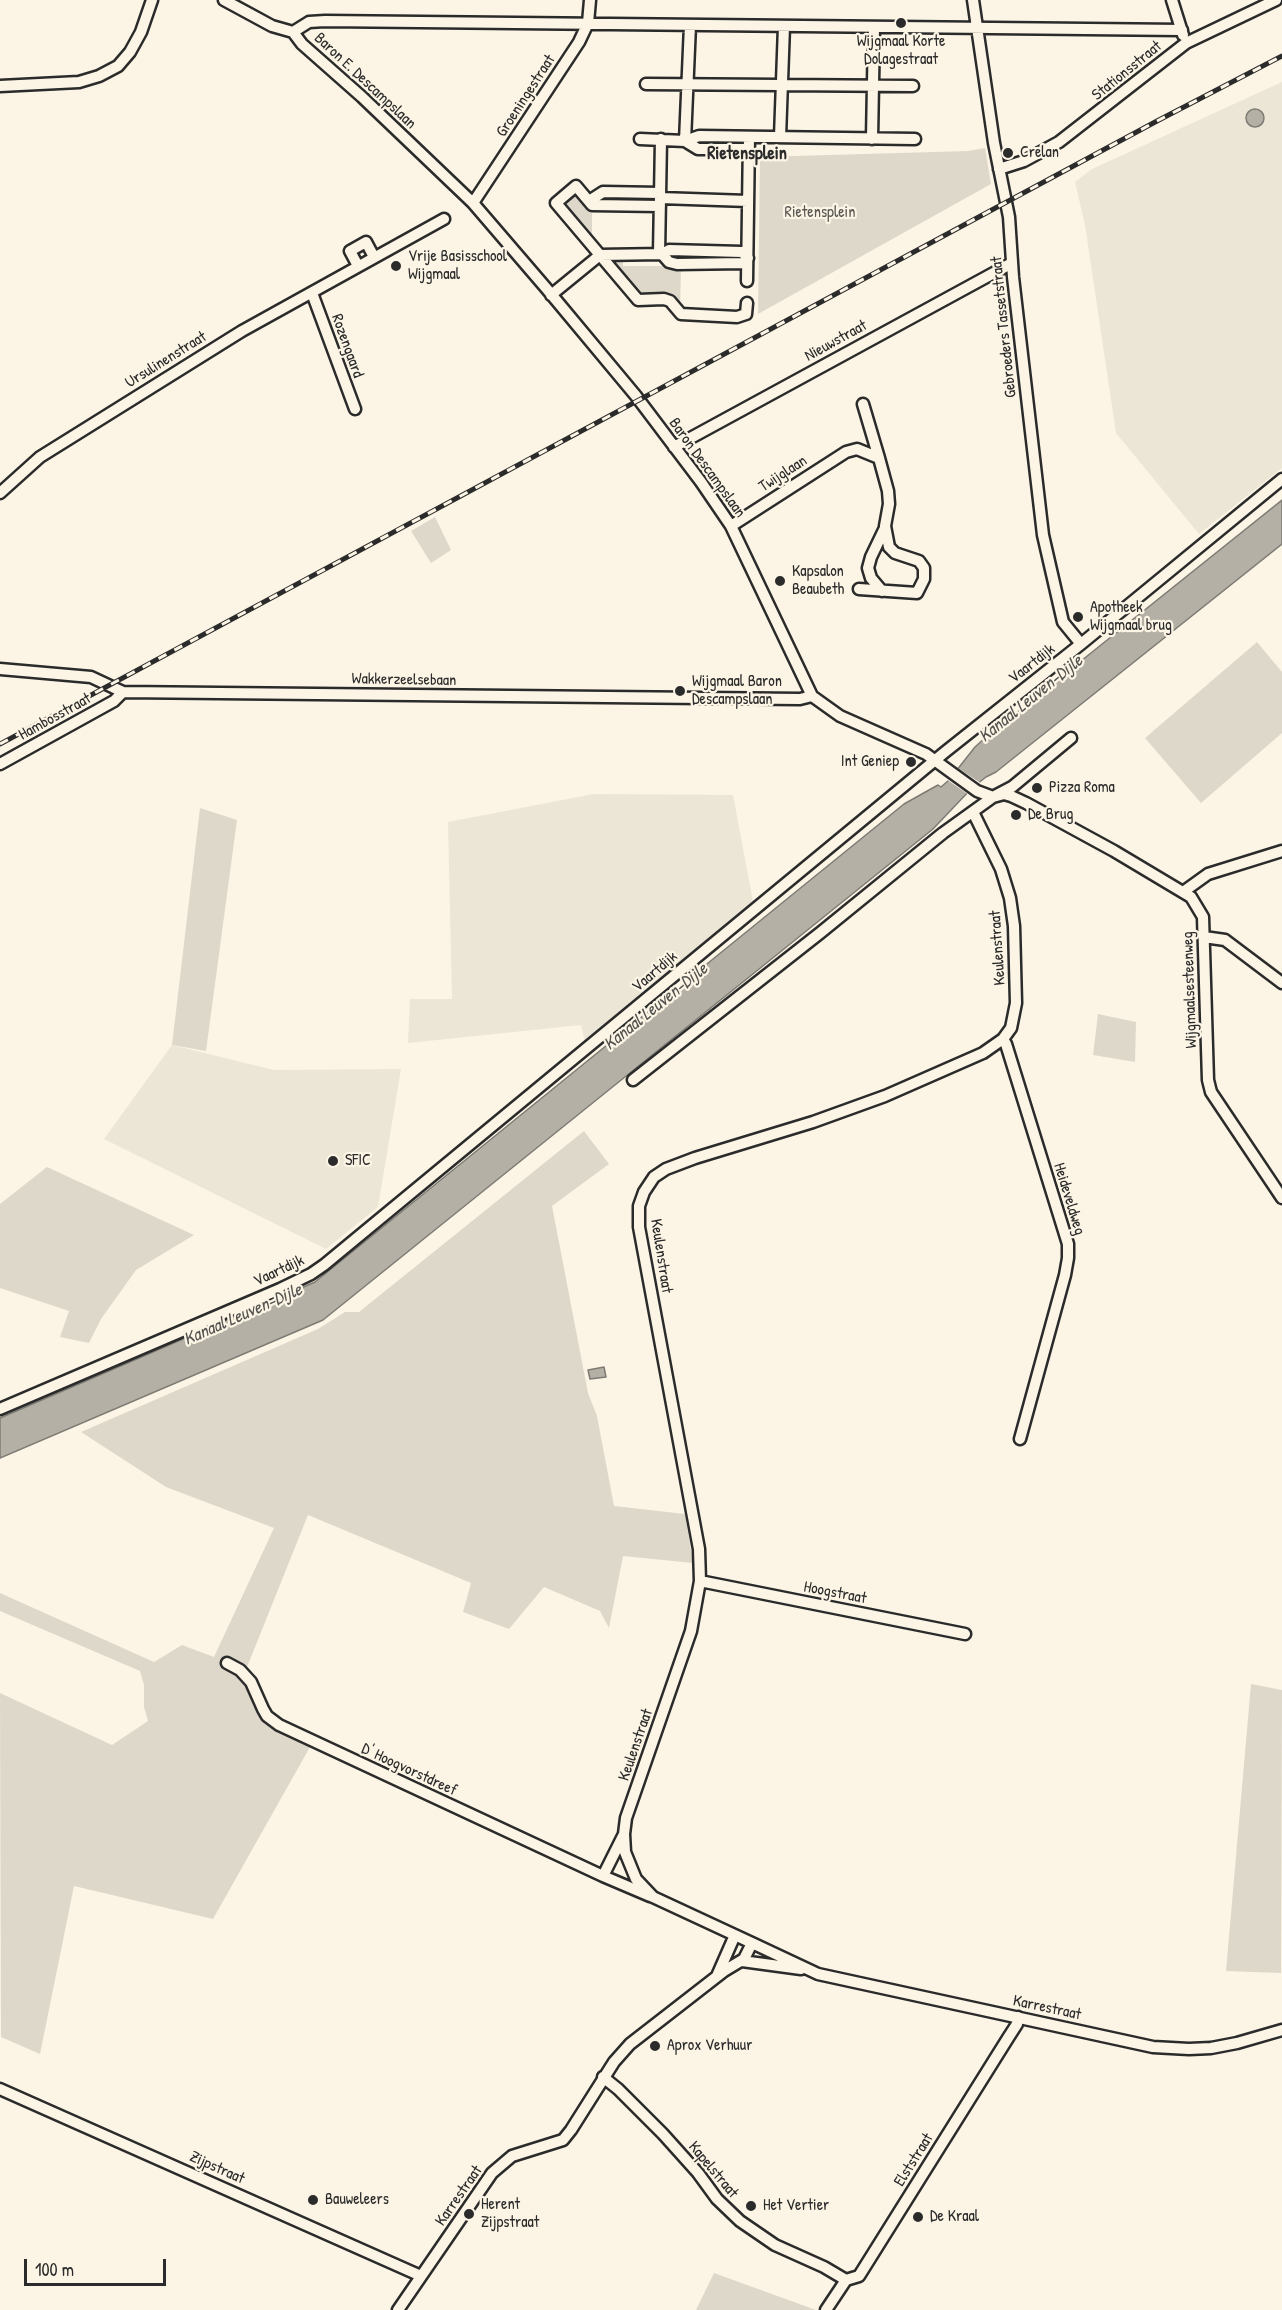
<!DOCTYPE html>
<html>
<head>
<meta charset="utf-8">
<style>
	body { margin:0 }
	#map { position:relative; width:1282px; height:2310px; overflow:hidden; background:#fcf5e5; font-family:"Patrick Hand",sans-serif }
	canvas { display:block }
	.scale { position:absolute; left:24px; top:2259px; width:142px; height:27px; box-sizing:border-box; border:3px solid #2b2b2b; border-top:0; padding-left:8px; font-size:18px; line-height:21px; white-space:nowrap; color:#2b2b2b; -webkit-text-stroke:4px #fcf5e5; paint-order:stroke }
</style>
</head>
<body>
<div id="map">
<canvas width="1282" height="2310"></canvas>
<div class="scale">100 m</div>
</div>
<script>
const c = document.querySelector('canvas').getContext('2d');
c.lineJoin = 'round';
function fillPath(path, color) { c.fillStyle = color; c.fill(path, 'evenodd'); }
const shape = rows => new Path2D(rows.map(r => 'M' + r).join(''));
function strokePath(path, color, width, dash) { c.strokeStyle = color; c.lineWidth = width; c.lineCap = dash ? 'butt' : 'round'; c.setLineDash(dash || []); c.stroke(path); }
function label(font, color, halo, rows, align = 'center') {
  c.font = font + ' "Patrick Hand",sans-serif'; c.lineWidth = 4.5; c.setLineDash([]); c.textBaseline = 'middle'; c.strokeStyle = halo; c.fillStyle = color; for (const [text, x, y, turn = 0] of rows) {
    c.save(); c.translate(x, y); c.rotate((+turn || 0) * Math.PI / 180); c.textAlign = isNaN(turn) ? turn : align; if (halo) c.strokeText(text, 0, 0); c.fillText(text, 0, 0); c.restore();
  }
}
const built = shape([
	[1282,82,1282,468,1199,534,1116,433,1085,225,1075,182,1092,169],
	[594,794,733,795,754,907,585,1042,581,1025,408,1043,410,999,452,999,448,822],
	[172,1045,274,1070,401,1069,378,1207,326,1249,104,1139]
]);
const green = shape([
	[985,148,991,184,758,314,760,157,968,151],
	[577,193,592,209,592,243,561,204],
	[612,258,623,258,623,266,663,266,664,258,681,267,680,309,670,294,636,294,612,262],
	[435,517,451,550,431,563,411,531],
	[1257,642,1282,672,1282,733,1201,803,1145,738],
	[200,808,237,820,206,1051,172,1045],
	[1098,1014,1136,1022,1135,1062,1093,1055],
	[584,1131,609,1164,552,1206,588,1393,597,1416,614,1506,685,1514,693,1563,623,1556,609,1628,600,1611,544,1587,509,1629,463,1612,471,1583,308,1515,245,1672,267,1707,266,1723,310,1747,213,1919,74,1886,40,2054,1,2037,0,1693,112,1745,148,1721,144,1707,144,1685,140,1671,0,1611,0,1593,154,1662,182,1645,214,1657,274,1528,166,1487,81,1432,318,1329,345,1312,359,1312],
	[47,1167,194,1235,136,1270,101,1319,89,1343,60,1337,69,1311,0,1288,0,1204],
	[1251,1684,1282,1690,1281,1973,1226,1971],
	[714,2273,816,2310,696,2310]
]);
const water = shape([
	'1246 118a9 9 0 1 1 18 0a9 9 0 1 1-18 0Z',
	[1282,500,1282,544,996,772,986,777,971,789,933,829,323,1320,0,1458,0,1418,315,1282,904,804,938,785,941,787,949,780,975,747,986,737,1282,500],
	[604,1367,606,1377,590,1379,588,1370,604,1367]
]);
const pier = shape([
	[955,766,982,784,969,795,946,779]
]);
const minor = shape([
	[224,0,272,26,293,32,302,44,362,97,473,203,546,288,636,396,701,482,731,526,812,696,840,716,926,754,977,791,993,797,1004,794,1011,796,1026,803,1114,851,1191,897,1203,917,1208,1080,1211,1092,1282,1198],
	[973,0,994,143,1009,217,1013,277,1043,535,1063,622,1081,644],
	[1172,0,1183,35],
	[293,32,309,22,325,21,1182,30],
	[646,84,913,86],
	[0,86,79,82,99,76,118,66,130,52,141,32,152,0],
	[780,137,784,26],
	[640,139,685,141,699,136,915,139],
	[872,139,874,28],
	[685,141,690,25],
	[685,141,698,149,748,149],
	[999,169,1024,161,1059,142,1186,43,1276,0],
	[660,198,748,201],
	[589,201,603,192,660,193],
	[473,203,579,42,588,23,590,0],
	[660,206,592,205,576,186,556,203,638,300,664,299,670,301,681,314,737,317,746,314,747,303],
	[659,254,661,139],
	[662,254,669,262,677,264,744,263,748,258],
	[358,266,350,251,366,242,374,257],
	[747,281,749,137],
	[312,293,355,409],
	[551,295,600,255,662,254,669,250,742,252,748,258],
	[863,404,879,458],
	[674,447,1012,263],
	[0,493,40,457,242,331,444,219],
	[731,526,846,452,857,449,879,458,888,491,889,504,885,526,889,547,895,553,919,561,924,568,924,579,917,593,859,589],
	[882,591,871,578,868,568,871,557,884,530],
	[0,669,91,677,123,692,800,699,812,696],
	[0,764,114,701,123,692],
	[1183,892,1208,874,1282,851],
	[1204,937,1225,940,1282,983],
	[1003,1039,1006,1044,1068,1244,1068,1258,1065,1275,1020,1439],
	[633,1080,820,933,943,833,993,797,1012,787,1071,738],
	[0,1409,280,1289,311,1274,324,1265,945,752,1081,644,1282,479],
	[700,1581,965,1634],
	[227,1663,240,1670,251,1682,263,1709,267,1716,279,1725,603,1876],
	[623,1836,603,1876,650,1896],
	[752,1943,653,1897,636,1879,625,1852,624,1834,626,1818,691,1631,700,1581,699,1549,639,1227,639,1206,644,1192,654,1177,666,1169,695,1158,813,1122,885,1096,983,1053,1003,1039,1011,1028,1016,1003,1014,926,1010,898,1001,869,973,812],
	[742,1961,801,1969],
	[717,1976,735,1935],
	[603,2077,618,2089,663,2134,698,2173,717,2199,740,2221,775,2245,824,2267,846,2280],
	[0,2089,421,2276],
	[398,2310,492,2173,512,2156,563,2140,571,2130,614,2062,630,2044,724,1971,744,1959,752,1943,818,1974,1153,2047,1189,2049,1211,2048,1237,2043,1282,2030],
	[826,2310,846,2280,859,2276,1008,2038,1017,2024,1018,2017]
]);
const rail = shape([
	[0,744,1157,121,1282,56]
]);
const markers = [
	[901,23,6,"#2b2b2b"],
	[1008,153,6,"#2b2b2b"],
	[396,266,6,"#2b2b2b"],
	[780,581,6,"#2b2b2b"],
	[1078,617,6,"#2b2b2b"],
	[680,691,6,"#2b2b2b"],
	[911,762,6,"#2b2b2b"],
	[1037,788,6,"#2b2b2b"],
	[1016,815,6,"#2b2b2b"],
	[333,1161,6,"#2b2b2b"],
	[655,2046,6,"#2b2b2b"],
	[313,2200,6,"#2b2b2b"],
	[751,2206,6,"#2b2b2b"],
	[469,2214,6,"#2b2b2b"],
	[918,2217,6,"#2b2b2b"]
];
const poiNames = [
	["Wijgmaal Korte",901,42,"center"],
	["Dolagestraat",901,60,"center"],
	["Crelan",1020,153],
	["Vrije Basisschool",408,257],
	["Wijgmaal",408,275],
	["Kapsalon",792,572],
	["Beaubeth",792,590],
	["Apotheek",1090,608],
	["Wijgmaal brug",1090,626],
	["Wijgmaal Baron",692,682],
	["Descampslaan",692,700],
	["Int Geniep",899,762,"right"],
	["Pizza Roma",1049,788],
	["De Brug",1028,815],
	["SFIC",345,1161],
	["Aprox Verhuur",667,2046],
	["Bauweleers",325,2200],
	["Herent",481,2205],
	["Zijpstraat",481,2223],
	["Het Vertier",763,2206],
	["De Kraal",930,2217]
];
const streetNames = [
	["Stationsstraat",1127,71,-39],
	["Baron E. Descampslaan",365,81,43],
	["Groeningestraat",526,96,-57],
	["Gebroeders Tassetstraat",1004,327,-96],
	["Nieuwstraat",836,341,-29],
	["Rozengaard",347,346,70],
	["Ursulinenstraat",166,360,-32],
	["Baron Descampslaan",707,468,54],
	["Twijglaan",783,474,-33],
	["Vaartdijk",1032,664,-38],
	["Wakkerzeelsebaan",404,680,1],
	["Hambosstraat",55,717,-29],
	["Keulenstraat",998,948,-94],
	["Vaartdijk",655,972,-40],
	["Wijgmaalsesteenweg",1190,990,-92],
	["Heideveldweg",1069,1199,73],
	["Keulenstraat",661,1256,81],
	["Vaartdijk",279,1271,-25],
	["Hoogstraat",835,1593,11],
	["Keulenstraat",636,1745,-71],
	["D' Hoogvorstdreef",409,1770,25],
	["Karrestraat",1047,2008,12],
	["Elststraat",914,2160,-58],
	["Zijpstraat",217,2168,24],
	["Kapelstraat",713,2170,50],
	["Karrestraat",459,2196,-55]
];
const parkNames = [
	["Rietensplein",820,213]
];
const neighbourhoodNames = [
	["Rietensplein",747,154]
];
const waterNames = [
	["Kanaal Leuven-Dijle",1031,699,-39],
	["Kanaal Leuven-Dijle",656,1007,-39],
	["Kanaal Leuven-Dijle",243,1315,-24]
];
fillPath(built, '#ece6d7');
fillPath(green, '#ded8ca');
fillPath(water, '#b4b0a5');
strokePath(water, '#7d7b74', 1.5);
fillPath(pier, '#fcf5e5');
strokePath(minor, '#2b2b2b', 15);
strokePath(minor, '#fcf5e5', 10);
strokePath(rail, '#2b2b2b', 5);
strokePath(rail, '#fcf5e5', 3, [9]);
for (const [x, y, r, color] of markers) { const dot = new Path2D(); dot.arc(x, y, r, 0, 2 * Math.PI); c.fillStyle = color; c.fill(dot); strokePath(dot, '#fcf5e5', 2); }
label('16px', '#2b2b2b', '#fcf5e5', poiNames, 'left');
label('16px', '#2b2b2b', '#fcf5e5', streetNames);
label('16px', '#585653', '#fcf5e5', parkNames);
label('bold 18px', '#2b2b2b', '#fcf5e5', neighbourhoodNames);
label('italic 18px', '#545350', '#fcf5e5', waterNames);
</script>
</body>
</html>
